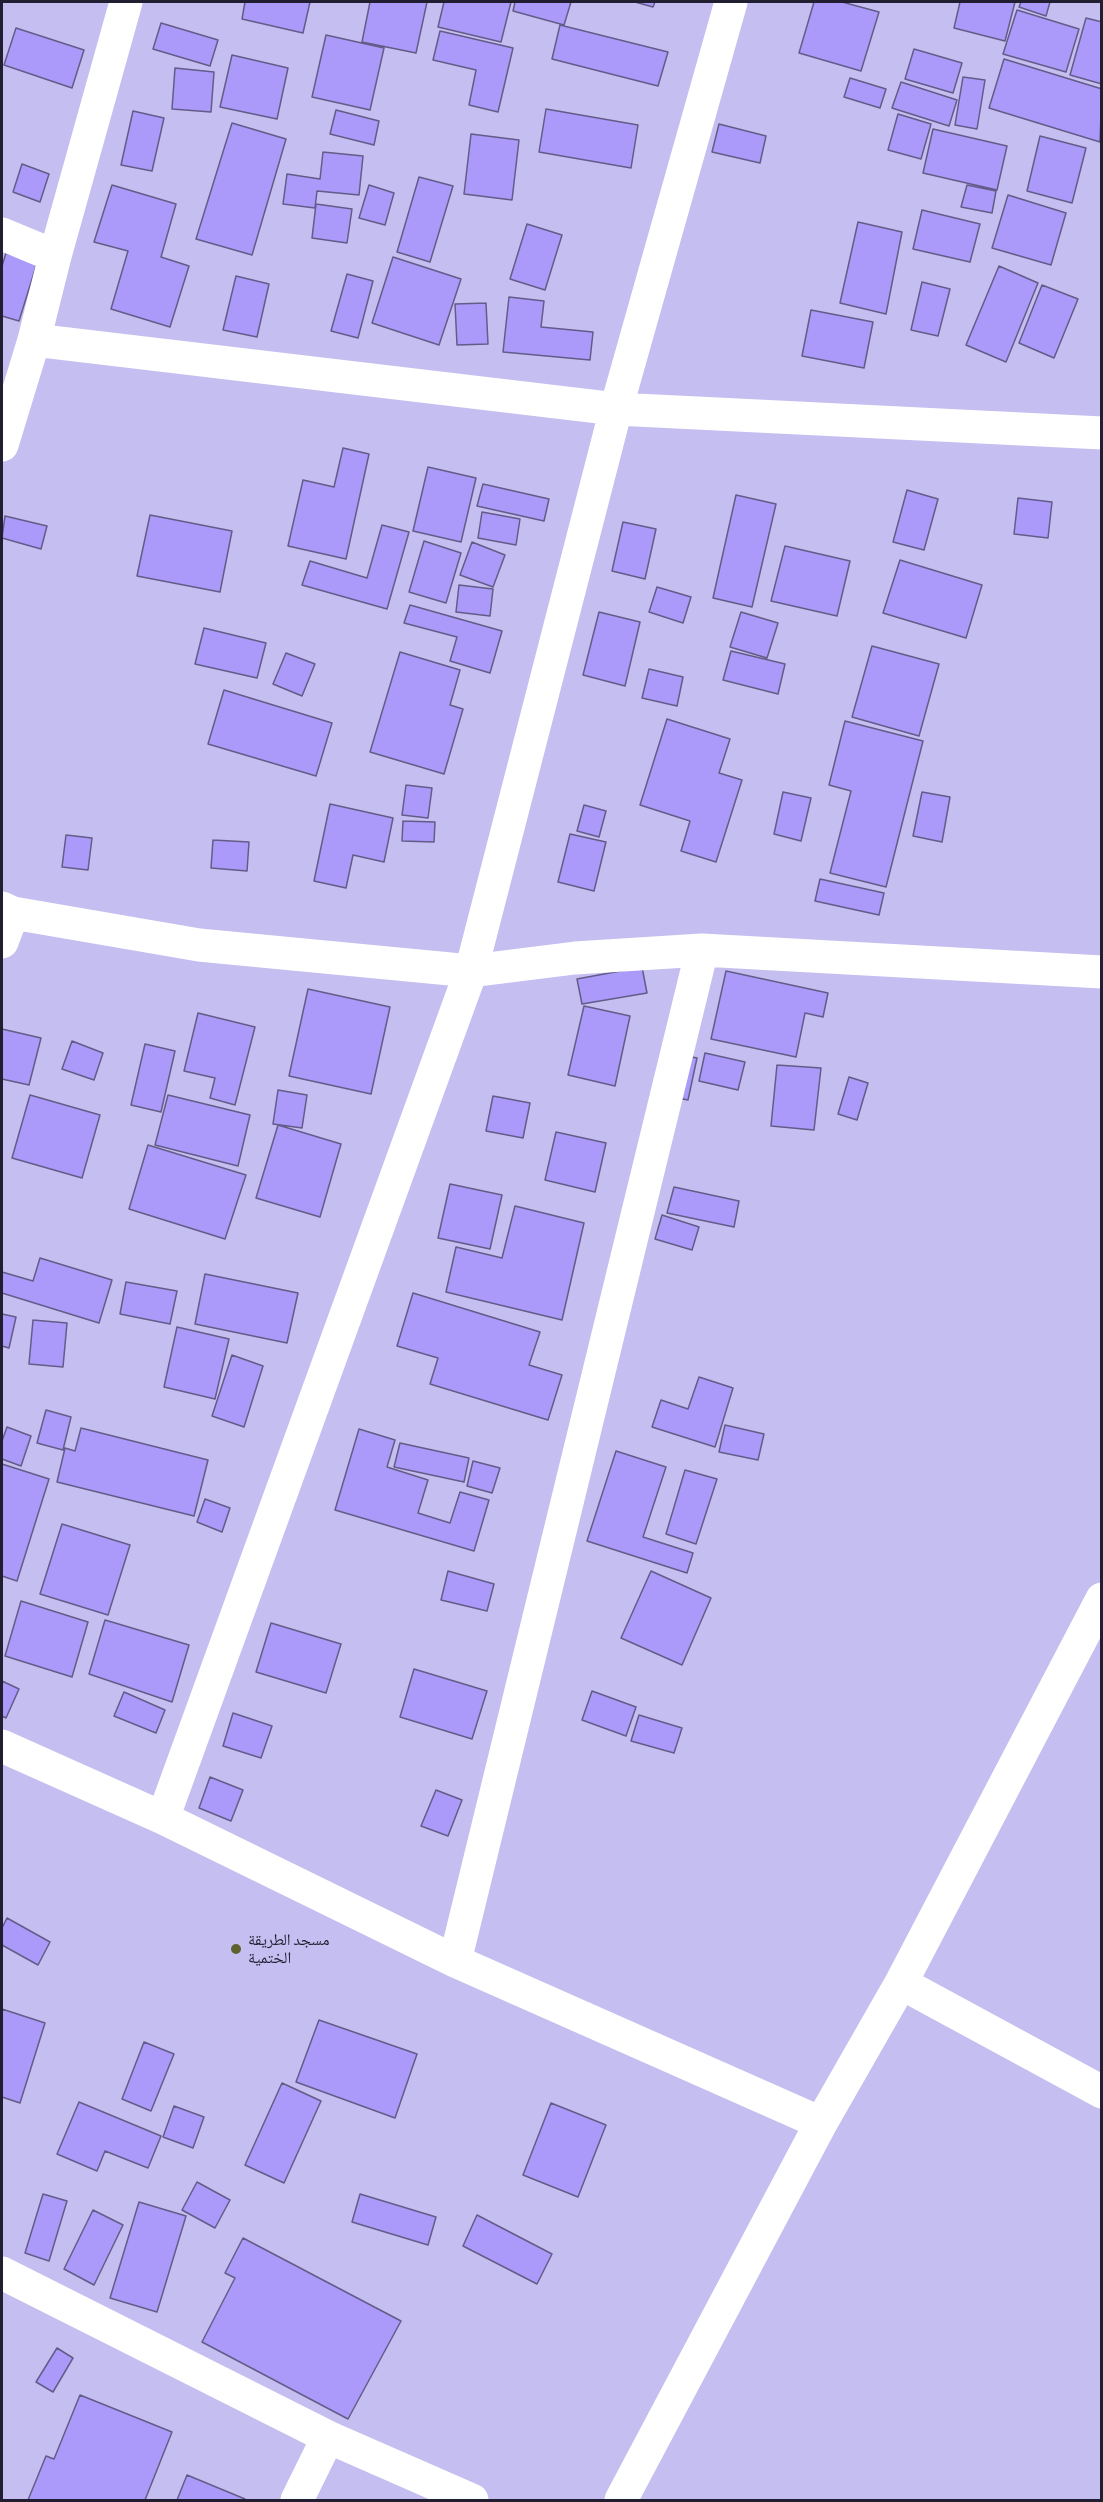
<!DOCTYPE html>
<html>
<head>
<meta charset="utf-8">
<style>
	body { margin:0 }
	#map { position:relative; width:1103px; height:2502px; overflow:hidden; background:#c5bef0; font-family:"Alegreya Sans",sans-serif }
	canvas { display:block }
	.frame { position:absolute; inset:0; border:3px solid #221e31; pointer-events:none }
</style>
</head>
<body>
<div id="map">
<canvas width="1103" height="2502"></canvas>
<div class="frame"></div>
</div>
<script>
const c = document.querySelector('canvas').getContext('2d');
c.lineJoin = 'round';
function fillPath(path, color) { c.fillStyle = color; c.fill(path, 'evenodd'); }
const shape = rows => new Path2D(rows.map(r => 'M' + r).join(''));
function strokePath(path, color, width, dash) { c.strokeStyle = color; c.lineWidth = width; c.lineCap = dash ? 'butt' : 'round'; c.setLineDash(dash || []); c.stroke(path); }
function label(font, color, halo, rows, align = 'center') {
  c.font = font + ' "Alegreya Sans","Noto Naskh Arabic",sans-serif'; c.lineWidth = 6; c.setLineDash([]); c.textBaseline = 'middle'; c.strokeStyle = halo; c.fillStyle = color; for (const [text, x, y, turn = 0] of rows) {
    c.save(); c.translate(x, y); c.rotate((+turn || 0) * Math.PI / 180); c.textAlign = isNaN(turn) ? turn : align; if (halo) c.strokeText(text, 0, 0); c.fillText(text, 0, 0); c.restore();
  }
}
const building = shape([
	[245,2,310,2,303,33,242,19,245,2],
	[370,2,427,2,416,53,362,42,370,2],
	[444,2,511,2,501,42,438,27,444,2],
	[515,2,571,2,564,25,513,11,515,2],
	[635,2,655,2,653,7,635,2],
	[814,2,842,2,879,12,861,71,799,53,814,2],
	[960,2,1015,2,1005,41,954,28,960,2],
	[1021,2,1050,2,1046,16,1019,7,1021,2],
	[1017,10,1079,29,1066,72,1003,54,1017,10],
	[1086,18,1102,22,1102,84,1070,75,1086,18],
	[161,23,218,40,210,66,153,49,161,23],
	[560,25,668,52,658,86,552,59,560,25],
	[16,28,84,50,72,88,4,65,16,28],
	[440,31,513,48,498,112,469,105,476,70,433,60,440,31],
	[326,35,384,48,370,110,312,97,326,35],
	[914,49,962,63,953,93,905,79,914,49],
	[232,55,288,68,277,119,220,107,232,55],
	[1004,59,1102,89,1100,142,989,108,1004,59],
	[175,68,214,72,211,112,172,109,175,68],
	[963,77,985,80,977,129,955,125,963,77],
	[850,78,886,89,880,108,844,97,850,78],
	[901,82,957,100,949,126,892,108,901,82],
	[546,109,638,125,631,168,539,152,546,109],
	[336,110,379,121,374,145,330,134,336,110],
	[133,111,164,118,152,171,121,165,133,111],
	[898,114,931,124,921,159,888,150,898,114],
	[232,123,286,139,252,255,196,239,232,123],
	[719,124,766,136,760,163,712,152,719,124],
	[933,129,1007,146,997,190,923,173,933,129],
	[471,134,519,140,512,200,464,194,471,134],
	[1040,136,1086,148,1072,203,1027,191,1040,136],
	[323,152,363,156,359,195,317,191,315,208,283,204,287,174,320,179,323,152],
	[22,164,49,174,40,202,13,192,22,164],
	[419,177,453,186,430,262,397,252,419,177],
	[112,185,176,204,161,257,189,266,170,327,111,309,128,251,94,242,112,185],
	[369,185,394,193,385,225,359,218,369,185],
	[967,185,996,191,992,213,961,207,967,185],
	[1008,195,1066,213,1051,265,992,248,1008,195],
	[316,204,352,209,347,243,312,238,316,204],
	[922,210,980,224,970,262,913,249,922,210],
	[858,222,902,232,886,314,840,303,858,222],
	[527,224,562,235,545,290,510,279,527,224],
	[6,253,37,263,19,321,2,316,2,266,6,253],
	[393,257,461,279,439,345,372,323,393,257],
	[999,266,1038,283,1006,362,966,345,999,266],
	[347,274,373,281,358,338,331,331,347,274],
	[236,276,269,284,257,337,223,330,236,276],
	[922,282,950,289,938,336,911,330,922,282],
	[1042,285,1078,299,1054,358,1019,343,1042,285],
	[509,297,544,301,541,327,593,332,590,360,503,352,509,297],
	[486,303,488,344,457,345,455,304,486,303],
	[811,310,873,322,864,368,802,356,811,310],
	[343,448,369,454,346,559,288,546,303,480,334,487,343,448],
	[428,467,476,478,461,542,413,531,428,467],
	[483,484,549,499,544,521,477,506,483,484],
	[907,490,938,499,924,550,893,542,907,490],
	[736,495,776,504,752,607,713,598,736,495],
	[1018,498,1052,502,1048,538,1014,534,1018,498],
	[482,512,520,519,516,545,478,538,482,512],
	[150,515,232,531,220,592,137,576,150,515],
	[5,516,47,526,41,549,2,538,5,516],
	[623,522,656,529,645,579,612,571,623,522],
	[382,525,409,532,387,609,302,585,310,561,367,578,382,525],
	[424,541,461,553,446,603,409,592,424,541],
	[472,542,505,555,493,587,460,575,472,542],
	[785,546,850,561,837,616,771,601,785,546],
	[900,560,982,585,966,638,883,613,900,560],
	[459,585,493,589,490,616,456,612,459,585],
	[657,587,691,597,683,623,649,612,657,587],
	[410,605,502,631,490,673,450,661,457,637,404,623,410,605],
	[599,612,640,622,625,686,583,675,599,612],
	[741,612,778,623,767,658,730,647,741,612],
	[204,628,266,643,257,678,195,664,204,628],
	[872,646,939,664,919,736,852,717,872,646],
	[731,651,785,664,778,694,723,680,731,651],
	[400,652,460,670,450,705,463,709,444,774,370,752,400,652],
	[286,653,315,664,302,696,273,684,286,653],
	[649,669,683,677,677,706,642,698,649,669],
	[224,690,332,723,316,776,208,744,224,690],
	[667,719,730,739,719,773,742,780,716,862,681,851,690,821,640,805,667,719],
	[845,721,923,741,886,887,830,873,851,791,829,785,845,721],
	[406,785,432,788,428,818,402,815,406,785],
	[783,792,811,798,801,841,774,834,783,792],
	[922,792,950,797,942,842,913,836,922,792],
	[330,804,393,818,384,862,353,855,346,888,314,881,330,804],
	[584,805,606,811,599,837,577,831,584,805],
	[403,821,435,822,434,842,402,841,403,821],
	[570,834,606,842,594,891,558,882,570,834],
	[66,835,92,838,88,870,62,867,66,835],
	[213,840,249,842,247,871,211,868,213,840],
	[820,879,884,893,879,915,815,901,820,879],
	[642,967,647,993,582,1004,577,979,642,967],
	[726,971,828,993,823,1017,805,1013,796,1057,711,1039,726,971],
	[308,989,390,1007,371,1094,289,1076,308,989],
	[584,1006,630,1016,615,1086,568,1075,584,1006],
	[198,1013,255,1027,235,1105,210,1098,215,1078,184,1071,198,1013],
	[2,1029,41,1038,29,1085,2,1079,2,1029],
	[72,1041,103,1053,94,1080,62,1069,72,1041],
	[145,1044,175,1051,161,1112,131,1105,145,1044],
	[705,1053,745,1062,738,1090,699,1081,705,1053],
	[676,1054,697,1058,688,1100,668,1096,676,1054],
	[777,1065,821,1068,814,1130,771,1126,777,1065],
	[849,1077,868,1083,857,1120,838,1114,849,1077],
	[278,1090,307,1095,302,1128,273,1124,278,1090],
	[30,1095,100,1115,82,1178,12,1158,30,1095],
	[168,1095,250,1115,238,1166,155,1145,168,1095],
	[493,1096,530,1103,523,1138,486,1131,493,1096],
	[278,1125,341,1144,320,1217,256,1198,278,1125],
	[556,1132,606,1143,595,1192,545,1180,556,1132],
	[148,1145,246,1175,225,1239,129,1209,148,1145],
	[450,1184,502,1195,490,1249,438,1238,450,1184],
	[674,1187,739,1201,734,1227,667,1213,674,1187],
	[515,1206,584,1223,562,1320,446,1292,456,1247,502,1258,515,1206],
	[662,1215,699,1227,692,1250,655,1239,662,1215],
	[40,1258,112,1280,99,1323,2,1293,2,1272,33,1281,40,1258],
	[205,1274,298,1293,287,1343,195,1324,205,1274],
	[126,1282,177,1291,170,1324,120,1314,126,1282],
	[413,1293,540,1332,529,1365,562,1375,548,1420,430,1384,438,1358,397,1346,413,1293],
	[2,1314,16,1317,9,1348,2,1346,2,1314],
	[33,1320,67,1323,63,1367,29,1364,33,1320],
	[177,1327,229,1339,215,1399,164,1387,177,1327],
	[232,1355,263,1366,244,1427,212,1416,232,1355],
	[699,1377,733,1388,715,1447,652,1427,661,1400,688,1409,699,1377],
	[46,1410,71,1417,63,1450,37,1443,46,1410],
	[725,1425,764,1434,758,1460,719,1452,725,1425],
	[7,1427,31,1436,21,1466,2,1459,2,1441,7,1427],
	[81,1428,208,1460,194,1516,57,1482,65,1448,75,1451,81,1428],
	[359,1429,395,1440,387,1467,428,1480,418,1513,450,1523,460,1492,489,1500,474,1551,335,1510,359,1429],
	[400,1443,469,1458,464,1482,394,1467,400,1443],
	[616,1451,666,1467,643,1537,693,1553,687,1573,587,1541,616,1451],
	[473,1461,500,1468,492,1493,467,1486,473,1461],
	[2,1464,49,1479,17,1581,2,1576,2,1464],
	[685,1470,717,1479,696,1544,666,1534,685,1470],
	[205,1499,230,1508,222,1532,197,1522,205,1499],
	[62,1524,130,1545,108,1615,40,1594,62,1524],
	[448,1571,494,1584,487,1611,441,1600,448,1571],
	[651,1571,711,1598,682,1665,621,1638,651,1571],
	[21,1601,88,1622,72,1677,5,1656,21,1601],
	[105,1620,189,1645,172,1702,89,1674,105,1620],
	[271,1623,341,1644,326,1693,256,1672,271,1623],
	[414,1669,487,1691,472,1739,400,1717,414,1669],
	[2,1681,19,1689,6,1718,2,1716,2,1681],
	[592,1691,636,1707,626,1736,582,1720,592,1691],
	[124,1692,165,1710,156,1733,114,1716,124,1692],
	[233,1713,272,1726,261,1758,223,1746,233,1713],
	[639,1715,682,1728,674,1753,631,1741,639,1715],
	[210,1777,243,1790,231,1821,199,1808,210,1777],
	[436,1790,462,1800,448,1836,421,1826,436,1790],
	[7,1918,50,1942,38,1965,2,1945,2,1928,7,1918],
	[2,2009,45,2023,20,2103,2,2097,2,2009],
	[319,2020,417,2054,395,2118,296,2082,319,2020],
	[144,2042,174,2054,151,2111,122,2099,144,2042],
	[282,2083,321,2101,284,2183,245,2165,282,2083],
	[79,2102,161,2136,148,2168,105,2151,97,2171,57,2154,79,2102],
	[551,2103,606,2125,578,2197,523,2175,551,2103],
	[174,2106,204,2117,193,2148,163,2137,174,2106],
	[197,2182,230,2200,215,2228,182,2210,197,2182],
	[43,2194,67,2201,49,2261,25,2253,43,2194],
	[360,2194,436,2217,428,2245,352,2222,360,2194],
	[139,2202,186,2216,157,2312,110,2298,139,2202],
	[93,2210,123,2225,94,2285,64,2269,93,2210],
	[477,2215,552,2254,537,2284,463,2246,477,2215],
	[243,2238,401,2321,348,2419,202,2342,235,2278,225,2273,243,2238],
	[57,2348,73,2358,53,2392,36,2382,57,2348],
	[80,2395,172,2432,145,2500,28,2500,46,2456,54,2459,80,2395],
	[187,2475,245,2499,244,2500,177,2500,187,2475]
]);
const minor = shape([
	[2,234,55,256],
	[34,340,616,409,1102,433],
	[2,445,34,340,55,256,126,2],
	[2,908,13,913,199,945,471,971,575,958,702,950,1102,972],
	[2,942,13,913],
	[2,1746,163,1818,455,1961,821,2123],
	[163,1818,471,971,616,409,731,2],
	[455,1961,702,950],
	[901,1983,1102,2092],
	[2,2273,328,2437,472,2500],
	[297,2500,328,2437],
	[621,2500,821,2123,901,1983,1102,1599]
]);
const markers = [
	[236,1949,6,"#5f612e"]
];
const poiNames = [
	["مسجد الطريقة",248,1940],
	["الختمية",248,1958]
];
fillPath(building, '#ab9afa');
strokePath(building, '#635c88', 1.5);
strokePath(minor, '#fff', 33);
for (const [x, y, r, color] of markers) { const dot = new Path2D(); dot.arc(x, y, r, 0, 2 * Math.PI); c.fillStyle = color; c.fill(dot); strokePath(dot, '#c5bef0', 2); }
label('16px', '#221e31', '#c5bef0', poiNames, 'left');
</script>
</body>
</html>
